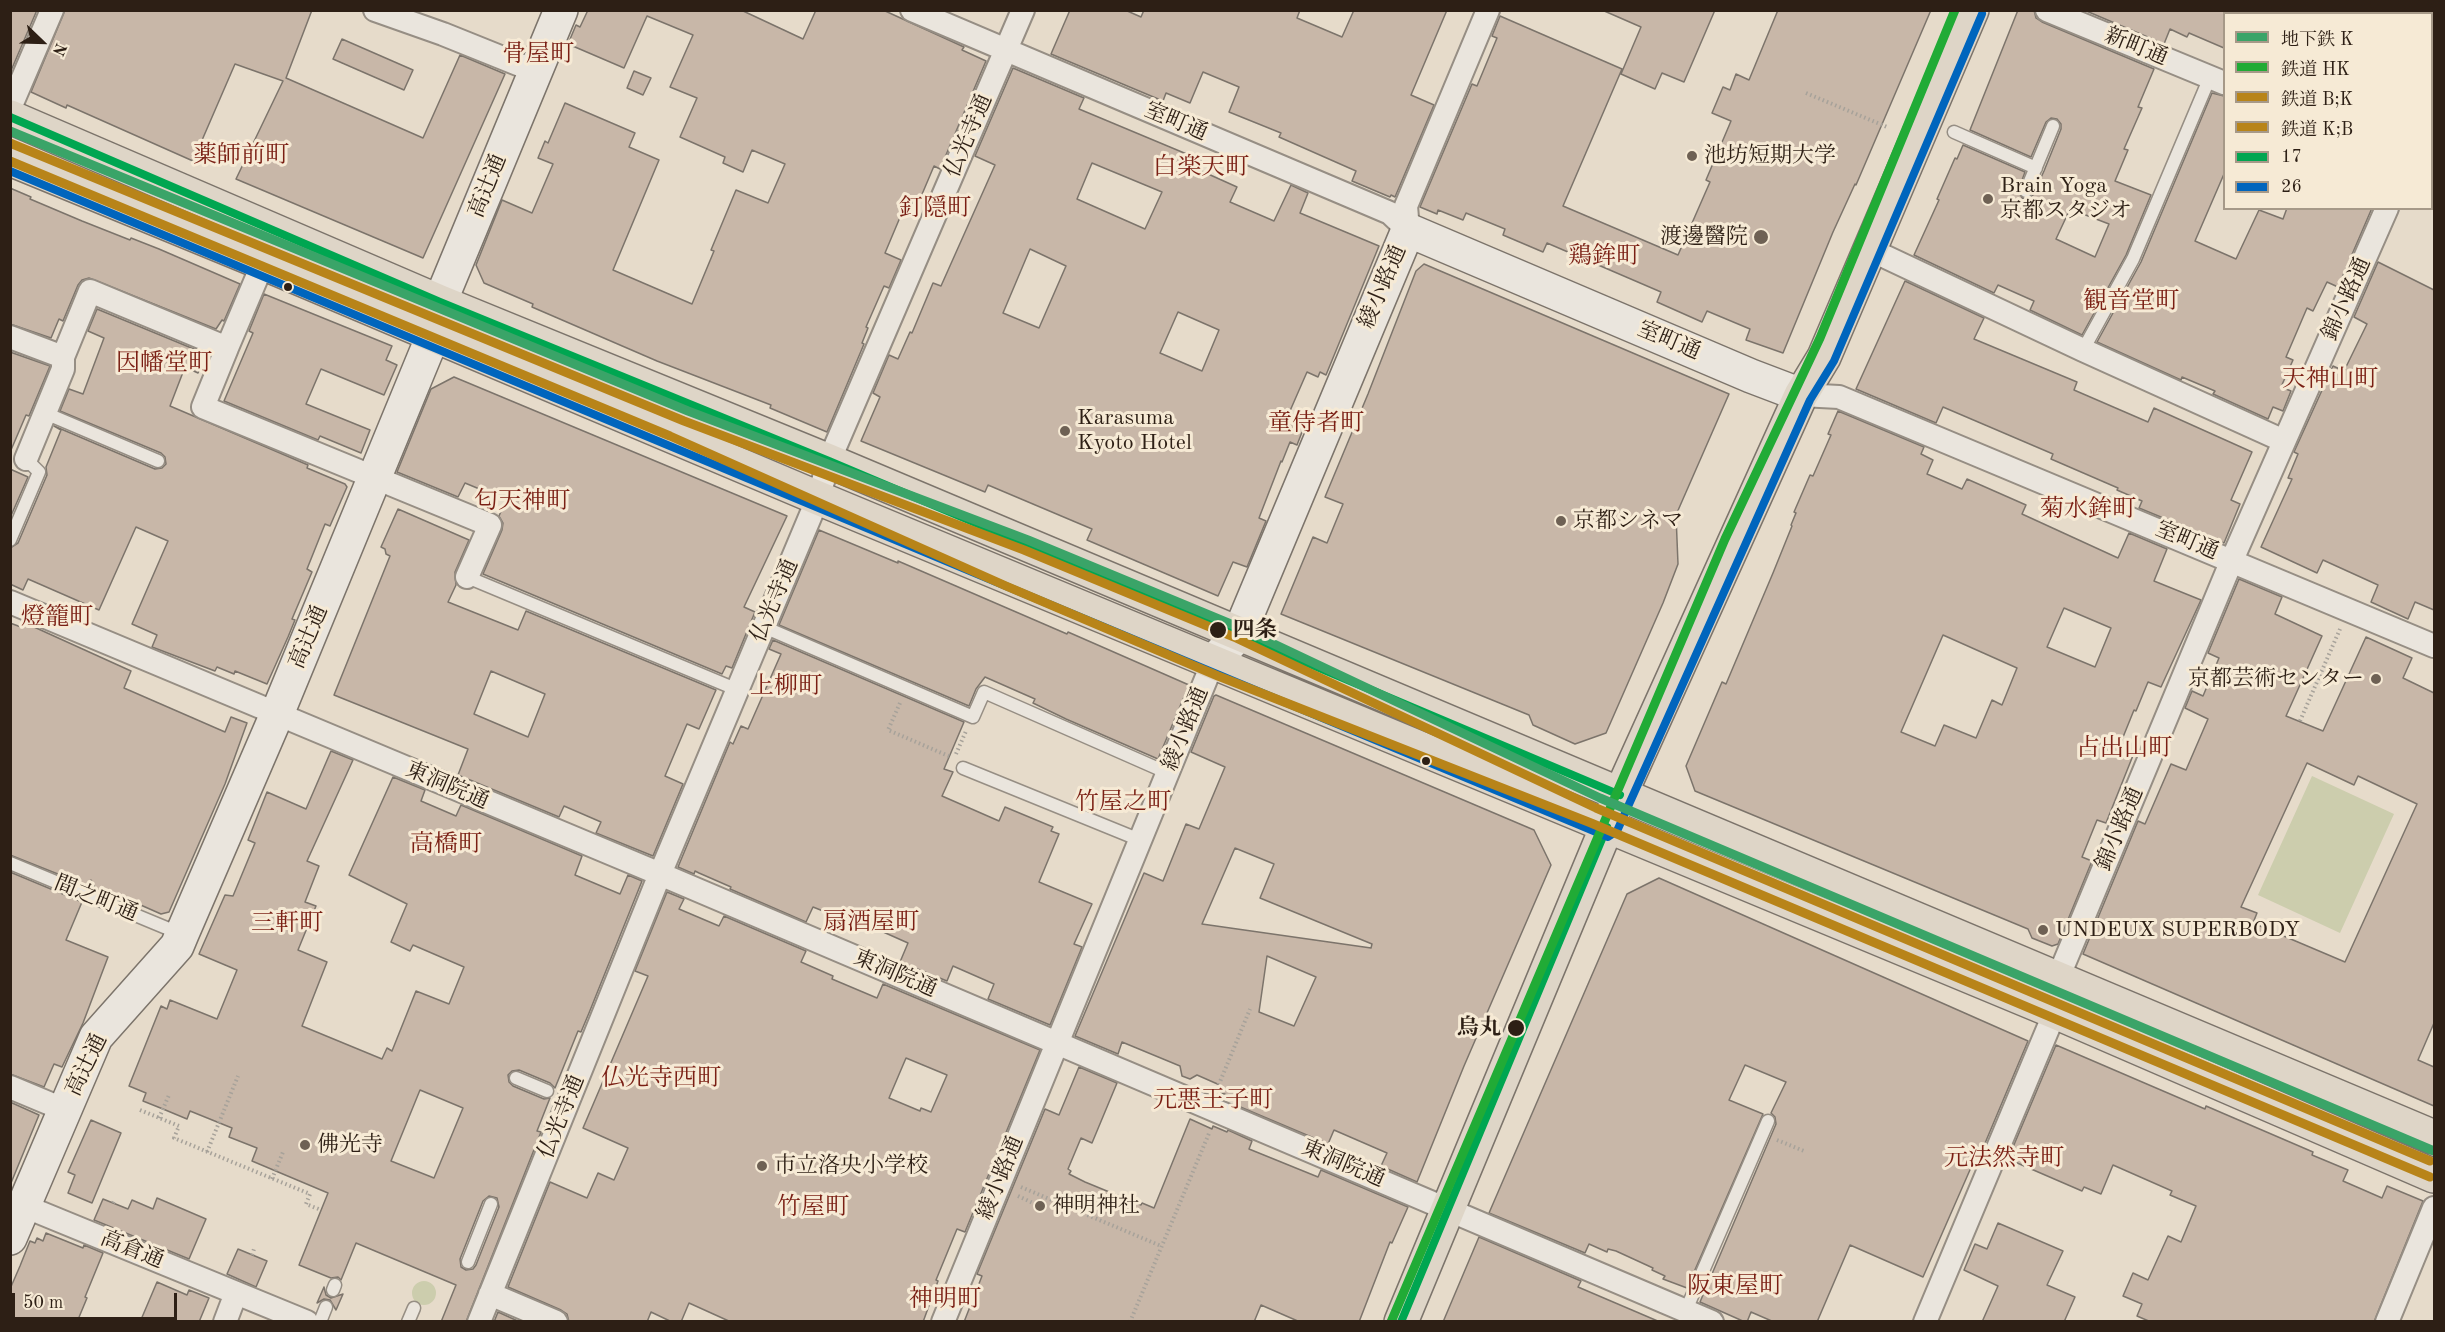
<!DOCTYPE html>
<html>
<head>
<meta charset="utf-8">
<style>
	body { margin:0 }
	#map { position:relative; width:2445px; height:1332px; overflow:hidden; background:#e6dbca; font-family:"Old Standard TT","Noto Serif JP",serif }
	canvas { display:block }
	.frame { position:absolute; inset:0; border:12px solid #2d1f15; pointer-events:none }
	.legend { position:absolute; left:2223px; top:12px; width:210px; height:198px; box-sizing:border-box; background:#f6ead5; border:2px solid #a69988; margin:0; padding:8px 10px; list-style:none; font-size:18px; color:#2d1f15 }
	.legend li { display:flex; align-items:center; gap:12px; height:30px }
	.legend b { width:30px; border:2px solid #a69988 }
	.north { position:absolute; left:12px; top:12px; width:60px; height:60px; -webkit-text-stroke:4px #f6ead5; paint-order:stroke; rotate:113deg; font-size:16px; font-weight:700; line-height:24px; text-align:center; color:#2d1f15 }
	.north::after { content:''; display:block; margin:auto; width:21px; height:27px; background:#2d1f15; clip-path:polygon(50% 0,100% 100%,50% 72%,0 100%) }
	.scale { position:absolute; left:12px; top:1293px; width:165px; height:27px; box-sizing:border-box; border:3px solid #2d1f15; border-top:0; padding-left:8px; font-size:18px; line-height:21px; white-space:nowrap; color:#2d1f15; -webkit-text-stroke:4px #f6ead5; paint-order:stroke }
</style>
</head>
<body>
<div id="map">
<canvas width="2445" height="1332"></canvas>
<div class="frame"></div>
<ul class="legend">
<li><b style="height:8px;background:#3aa468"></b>地下鉄 K</li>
<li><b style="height:8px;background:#21ab36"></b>鉄道 HK</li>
<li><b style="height:8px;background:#b88419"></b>鉄道 B;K</li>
<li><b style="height:8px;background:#b88419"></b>鉄道 K;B</li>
<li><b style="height:8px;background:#00a651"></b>17</li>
<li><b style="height:8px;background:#0065bd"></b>26</li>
</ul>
<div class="north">N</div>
<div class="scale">50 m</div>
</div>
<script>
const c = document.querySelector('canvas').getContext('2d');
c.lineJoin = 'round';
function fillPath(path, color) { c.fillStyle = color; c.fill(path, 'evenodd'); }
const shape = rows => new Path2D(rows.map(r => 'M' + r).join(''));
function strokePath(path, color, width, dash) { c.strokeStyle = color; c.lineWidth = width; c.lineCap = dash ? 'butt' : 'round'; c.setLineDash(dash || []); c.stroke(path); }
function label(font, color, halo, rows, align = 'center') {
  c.font = font + ' "Old Standard TT","Noto Serif JP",serif'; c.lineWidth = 6; c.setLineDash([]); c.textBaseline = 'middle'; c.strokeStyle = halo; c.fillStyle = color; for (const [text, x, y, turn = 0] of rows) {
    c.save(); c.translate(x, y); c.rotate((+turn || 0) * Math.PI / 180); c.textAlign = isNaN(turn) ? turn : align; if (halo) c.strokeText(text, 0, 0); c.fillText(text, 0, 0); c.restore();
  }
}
const green = shape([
	[2312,776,2394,814,2340,933,2258,895],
	'412 1293a12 12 0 1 1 24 0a12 12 0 1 1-24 0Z'
]);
const building = shape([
	[10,10,37,10,10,73,10,10],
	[65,10,312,10,286,78,423,138,460,55,505,74,423,258,236,179,283,81,235,64,193,161,67,105,66,108,31,92,65,10],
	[588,10,741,10,803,39,816,10,883,10,964,47,962,50,986,61,940,169,934,166,920,199,915,196,906,217,901,215,885,253,901,260,889,288,884,286,866,327,868,328,862,343,864,344,827,432,770,408,771,405,657,361,532,307,533,304,484,283,476,265,502,200,532,213,553,164,538,158,545,141,548,143,565,103,635,133,629,147,659,160,613,270,692,304,714,251,711,250,736,190,768,203,785,164,752,150,743,172,723,163,725,157,680,137,697,98,670,87,693,35,647,16,624,68,568,44,576,25,580,27,588,10],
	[1070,10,1125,10,1141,17,1144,10,1300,10,1297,18,1342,37,1354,10,1447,10,1411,95,1434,105,1395,197,1391,195,1390,197,1352,181,1356,171,1279,137,1281,133,1229,112,1239,87,1203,72,1190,103,1166,93,1163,101,1051,54,1070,10],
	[1602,10,1715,10,1684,82,1662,73,1655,89,1621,74,1641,27,1602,10],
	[1778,10,1931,10,1856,185,1855,184,1833,232,1783,353,1746,340,1750,329,1707,311,1702,322,1657,302,1661,292,1547,243,1543,252,1503,235,1505,229,1466,213,1463,220,1438,210,1437,214,1420,207,1472,84,1477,86,1497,38,1492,36,1500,16,1622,69,1563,206,1678,255,1710,182,1706,180,1731,121,1712,113,1723,87,1730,90,1736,74,1749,80,1778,10],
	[2018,10,2034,10,2036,18,2042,22,2154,69,2138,107,2142,108,2124,149,2128,150,2115,181,2151,195,2126,255,2082,335,2030,310,2034,301,1998,285,1994,293,1914,255,1939,200,1937,199,1955,158,1957,159,1963,145,2025,172,2018,191,2023,199,2028,199,2033,195,2044,171,2061,129,2061,124,2057,119,2051,118,2046,122,2031,157,1970,130,2018,10],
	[2070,209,2109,224,2095,257,2056,239,2070,209],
	[2084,10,2224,10,2224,48,2189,33,2187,37,2170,29,2164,44,2084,10],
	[342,39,413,70,404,90,333,59,342,39],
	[1013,68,1084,98,1079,109,1201,160,1197,169,1237,187,1230,202,1274,221,1291,185,1308,193,1300,213,1379,246,1326,375,1320,372,1318,377,1307,372,1286,420,1304,427,1297,445,1290,442,1282,462,1281,461,1259,518,1266,521,1247,567,1233,562,1218,596,1087,540,1092,529,988,485,985,492,861,441,880,397,873,393,889,355,898,359,910,332,912,333,933,283,941,286,995,165,975,156,1013,68],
	[1092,163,1162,192,1145,229,1077,199,1092,163],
	[1030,249,1066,266,1039,328,1003,313,1030,249],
	[1178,312,1219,330,1202,371,1160,353,1178,312],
	[634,71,651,78,643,95,627,88,634,71],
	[2212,93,2224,96,2224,174,2195,241,2236,259,2259,210,2283,219,2287,208,2372,208,2338,287,2327,282,2313,311,2307,308,2286,357,2293,360,2281,387,2291,391,2283,411,2273,407,2268,419,2213,394,2215,391,2182,377,2181,380,2097,342,2141,262,2212,93],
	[10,188,31,197,30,199,82,221,130,240,131,238,159,249,240,284,224,321,222,320,216,329,89,278,82,280,78,285,63,321,59,319,51,338,10,324,10,188],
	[2378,262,2434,290,2434,610,2415,602,2408,619,2371,602,2378,585,2323,560,2317,573,2261,547,2292,479,2288,478,2298,454,2294,452,2333,366,2344,371,2367,324,2354,317,2378,262],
	[1424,264,1729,394,1676,515,1678,564,1663,603,1606,733,1575,744,1533,725,1529,715,1281,614,1313,537,1327,543,1343,504,1325,497,1368,394,1416,271,1424,264],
	[1905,281,1984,318,1974,339,2077,382,2074,390,2148,422,2154,408,2252,452,2231,500,2240,504,2224,543,2139,508,2142,501,2117,490,2118,488,2051,459,2053,454,1943,407,1936,423,1856,389,1905,281],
	[264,294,392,346,386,360,397,365,384,395,321,369,306,404,370,430,361,453,320,436,318,440,224,401,253,333,249,331,264,294],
	[97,309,206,354,198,373,185,367,170,406,308,465,307,468,345,484,347,487,330,526,325,524,307,569,312,572,292,619,295,620,288,637,267,684,235,671,234,674,217,667,215,671,152,647,157,635,132,624,168,541,136,527,99,610,28,579,23,590,10,584,10,548,18,543,47,475,46,467,61,430,54,426,155,469,162,468,166,464,165,457,161,453,60,411,69,389,83,394,104,338,88,331,97,309],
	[10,352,50,366,29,416,26,415,11,450,10,352],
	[454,377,787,516,744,607,755,612,732,668,726,666,722,674,483,574,502,530,503,523,499,516,506,500,465,483,458,497,397,472,431,389,454,377],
	[1838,411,1924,447,1921,454,1933,460,1927,474,1962,489,1967,479,2026,505,2022,514,2118,558,2129,533,2167,549,2154,581,2201,600,2161,687,2148,682,2136,711,2134,710,2119,747,2134,753,2106,823,2097,820,2082,857,2092,861,2058,944,2052,946,2032,938,2028,929,1695,791,1686,766,1722,682,1726,684,1773,573,1792,526,1791,525,1796,513,1794,512,1810,475,1813,476,1831,435,1828,434,1838,411],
	[2064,608,2111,628,2095,667,2047,647,2064,608],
	[1943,635,2017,668,2002,705,1992,700,1976,738,1944,725,1935,746,1901,732,1943,635],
	[10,469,28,477,10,518,10,469],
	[398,509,469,540,455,572,456,585,448,602,518,630,526,611,716,690,699,729,687,724,665,776,683,784,653,856,596,833,601,822,564,806,559,817,458,775,468,749,334,695,390,556,386,554,385,549,381,547,398,509],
	[491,671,545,694,528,737,474,714,491,671],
	[819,530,898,563,898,561,1067,634,1068,632,1189,685,1158,759,1066,719,1033,703,1035,699,985,677,976,689,969,706,779,625,819,530],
	[2239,579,2282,597,2275,614,2322,636,2286,716,2323,731,2366,637,2412,658,2403,678,2434,693,2434,1023,2418,1060,2434,1067,2434,1106,2083,954,2138,821,2145,824,2171,764,2186,770,2208,719,2185,708,2192,691,2203,696,2219,658,2208,653,2239,579],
	[2307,763,2354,785,2358,776,2417,804,2345,962,2253,923,2257,913,2241,907,2307,763],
	[23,622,131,671,124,688,225,732,231,717,247,723,225,784,169,912,161,914,109,891,108,893,96,889,91,880,88,886,10,855,10,623,21,627,23,622],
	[773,640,964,722,944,769,953,772,942,796,999,821,1005,807,1053,827,1051,831,1059,834,1039,882,1092,904,1074,944,1082,947,1050,1025,988,999,994,984,953,966,947,981,900,962,908,943,872,927,871,930,813,907,806,922,730,889,731,887,699,873,695,871,694,874,678,867,730,742,733,744,741,726,748,729,781,654,769,649,773,640],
	[1216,695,1534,830,1551,865,1464,1066,1417,1182,1381,1166,1387,1153,1334,1130,1328,1144,1238,1106,1240,1101,1220,1092,1222,1086,1197,1075,1190,1079,1182,1076,1180,1066,1122,1042,1118,1054,1075,1036,1144,873,1163,881,1186,824,1199,829,1225,767,1191,752,1214,696,1216,695],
	[1235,848,1274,864,1260,898,1372,944,1371,948,1202,924,1235,848],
	[1267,956,1316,977,1294,1026,1259,1012,1267,956],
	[331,751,353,760,307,861,319,866,305,902,316,906,298,950,327,962,302,1026,382,1059,387,1048,392,1051,416,991,449,1004,464,967,413,945,410,951,391,942,407,904,349,875,393,777,425,790,421,801,456,816,461,805,582,856,575,875,620,894,628,875,642,881,589,1013,581,1032,578,1031,555,1088,550,1083,519,1070,512,1071,508,1075,509,1082,513,1086,544,1099,550,1098,537,1131,541,1132,466,1322,441,1322,456,1285,356,1243,341,1280,338,1277,331,1278,299,1265,328,1193,252,1161,257,1148,229,1137,232,1128,190,1111,187,1119,163,1109,143,1101,146,1093,129,1086,161,1006,167,1009,170,1000,217,1019,237,970,199,954,225,895,233,896,255,843,248,840,267,792,306,809,331,751],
	[420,1090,463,1108,434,1178,391,1161,420,1090],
	[489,1196,497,1198,499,1207,476,1265,473,1269,466,1270,461,1267,460,1259,483,1201,489,1196],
	[10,872,82,902,66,940,108,957,83,1023,62,1067,54,1064,44,1087,10,1074,10,872],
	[1659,878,2028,1041,1983,1148,1980,1147,1923,1277,1850,1245,1817,1322,1774,1322,1751,1312,1747,1322,1745,1322,1700,1302,1776,1124,1775,1117,1771,1113,1786,1082,1745,1065,1729,1100,1763,1114,1687,1288,1663,1279,1665,1276,1652,1270,1653,1268,1616,1251,1608,1249,1607,1252,1589,1244,1585,1253,1489,1213,1627,894,1659,878],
	[667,892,684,899,679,909,719,926,724,916,806,951,801,962,833,976,832,979,877,998,883,984,1040,1050,965,1232,957,1229,936,1280,938,1281,923,1322,731,1322,689,1303,681,1322,672,1322,651,1312,647,1322,569,1322,567,1314,561,1310,508,1287,550,1182,587,1198,598,1173,614,1180,628,1148,583,1128,648,976,635,971,667,892],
	[906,1058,947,1075,931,1112,921,1108,920,1111,889,1098,906,1058],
	[2056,1045,2205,1109,2206,1106,2313,1152,2312,1155,2348,1170,2343,1181,2382,1198,2387,1186,2423,1201,2374,1322,2151,1322,2137,1316,2142,1304,2123,1296,2133,1273,2148,1280,2168,1236,2181,1242,2196,1206,2170,1195,2172,1191,2113,1165,2101,1194,2084,1187,2082,1191,2008,1159,2056,1045],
	[1079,1067,1117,1083,1092,1143,1081,1138,1068,1169,1071,1171,1069,1174,1085,1182,1141,1205,1142,1203,1154,1208,1190,1119,1212,1129,1213,1126,1227,1132,1228,1130,1252,1141,1249,1149,1318,1177,1321,1170,1408,1207,1392,1243,1390,1242,1359,1322,1300,1322,1261,1305,1254,1322,964,1322,982,1276,977,1274,1045,1109,1059,1115,1079,1067],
	[10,1102,39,1115,11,1183,10,1183,10,1102],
	[91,1120,121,1133,92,1203,68,1193,75,1175,68,1172,91,1120],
	[157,1198,206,1219,189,1259,94,1220,103,1199,128,1209,132,1200,153,1209,157,1198],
	[1998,1223,2063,1251,2047,1285,2075,1297,2064,1322,1982,1322,1998,1286,1964,1270,1975,1244,1987,1249,1998,1223],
	[46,1233,83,1248,84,1245,103,1253,85,1297,87,1298,77,1322,10,1322,10,1289,20,1266,30,1241,35,1243,37,1238,43,1241,46,1233],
	[1479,1237,1581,1281,1578,1287,1660,1322,1443,1322,1479,1237],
	[238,1249,267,1261,256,1287,227,1274,238,1249],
	[157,1282,187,1295,189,1290,209,1298,199,1322,140,1322,157,1282],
	[324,1287,326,1295,331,1298,343,1294,336,1310,330,1300,324,1299,317,1303,324,1287],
	[498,1312,520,1322,494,1322,498,1312]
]);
const path = shape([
	[1806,93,1887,127],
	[900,703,888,730,951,757],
	[2300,721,2340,629],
	[956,754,966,731],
	[1217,1089,1250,1009],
	[140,1110,179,1126,174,1138,310,1194,306,1204,321,1210],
	[159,1118,169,1095],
	[1777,1140,1804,1151],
	[207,1152,238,1076],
	[272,1179,283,1152],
	[1021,1187,1161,1246],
	[1018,1196,1033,1203],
	[113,1203,114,1201],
	[252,1255,254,1249],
	[1130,1322,1210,1131]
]);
const lane = shape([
	[1954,132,2036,168],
	[2026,191,2053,126],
	[2083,350,2133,259,2210,77],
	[45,413,158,461],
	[10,540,39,472,26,459],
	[467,577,738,690],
	[764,627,973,717,984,692,1168,773],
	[963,768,1140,840],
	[10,863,181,934],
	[516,1078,547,1091],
	[468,1262,491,1204],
	[333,1290,335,1285],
	[1686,1310,1768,1121],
	[320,1322,326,1307],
	[408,1322,414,1308]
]);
const street = shape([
	[375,10,443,34,535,71],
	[912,10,1390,213,1408,230],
	[2047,10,2224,83],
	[2432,101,2434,93],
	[10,108,52,10],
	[2432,166,2434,167],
	[1408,230,1406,206,1488,10],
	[1871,250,2083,350,2284,441],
	[10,337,63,357],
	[227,348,203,407,490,525,467,577],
	[1801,395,1839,397,2434,646],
	[26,459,63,369,63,357,90,291,227,348,263,263],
	[10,602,660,874,1712,1322],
	[10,1087,65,1110],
	[24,1206,307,1322],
	[490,1294,556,1322],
	[225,1322,236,1293],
	[479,1322,660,874,818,498,829,461,1023,10],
	[943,1322,1213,662],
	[1925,1322,2055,1012,2058,978,2232,560,2387,208],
	[2387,1322,2434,1208]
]);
const secondary = shape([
	[1213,662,1239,634,1408,230,1751,376,1801,395],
	[10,1238,96,1037,177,946,182,934,277,714,425,355,433,336,440,302,561,10]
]);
const primary = shape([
	[1401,1322,1620,795,1801,395,1824,357,1972,10]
]);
const highway = shape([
	[10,117,440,302,829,461,2434,1137],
	[10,159,263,263,818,498,2055,1012,2434,1176]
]);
const bus1 = shape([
	[10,117,440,302,829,461,1620,795],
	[1401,1322,1607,827]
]);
const bus2 = shape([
	[10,171,1608,837,1617,831,1810,400,1834,361,1982,14]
]);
const rail1 = shape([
	[1391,1322,1725,539,1820,338,1955,10]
]);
const rail2 = shape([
	[10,143,684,421,1024,550,1234,637,1596,808,2430,1161]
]);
const rail3 = shape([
	[10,161,670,436,1006,586,1218,676,1591,823,2430,1177]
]);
const metro1 = shape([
	[10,131,688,411,1028,540,1238,627,1600,798,2434,1151]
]);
const markers = [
	[1692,156,6,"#6e6154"],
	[1988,199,6,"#6e6154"],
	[1761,237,8,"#6e6154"],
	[288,287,5,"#2d1f15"],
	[1065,431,6,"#6e6154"],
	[1561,521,6,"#6e6154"],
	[1218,630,9,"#2d1f15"],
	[2376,679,6,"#6e6154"],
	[1426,761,5,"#2d1f15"],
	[2043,930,6,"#6e6154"],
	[1516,1028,9,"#2d1f15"],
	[305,1145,6,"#6e6154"],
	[762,1166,6,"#6e6154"],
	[1040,1206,6,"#6e6154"]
];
const streetNames = [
	["新町通",2136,47,22],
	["室町通",1176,122,23],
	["仏光寺通",969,136,-67],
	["高辻通",488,186,-68],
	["綾小路通",1383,287,-67],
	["錦小路通",2347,299,-66],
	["室町通",1669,341,23],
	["室町通",2187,541,23],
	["仏光寺通",775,601,-67],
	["高辻通",309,637,-67],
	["綾小路通",1186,729,-68],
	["東洞院通",447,786,23],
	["錦小路通",2120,829,-67],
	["間之町通",96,899,22],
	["東洞院通",895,974,23],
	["高辻通",87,1065,-64],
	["仏光寺通",562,1117,-68],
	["東洞院通",1343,1164,23],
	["綾小路通",1001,1178,-68],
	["高倉通",132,1250,22]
];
const poiNames = [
	["池坊短期大学",1704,156],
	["Brain Yoga",2000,186],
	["京都スタジオ",2000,211],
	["渡邊醫院",1748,237,"right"],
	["Karasuma",1077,418],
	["Kyoto Hotel",1077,443],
	["京都シネマ",1573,521],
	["京都芸術センター",2364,679,"right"],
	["UNDEUX SUPERBODY",2055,930],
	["佛光寺",317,1145],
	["市立洛央小学校",774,1166],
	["神明神社",1052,1206]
];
const stopNames = [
	["四条",1233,630],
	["烏丸",1501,1028,"right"]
];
const neighbourhoodNames = [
	["骨屋町",538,55],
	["薬師前町",241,156],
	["白楽天町",1201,168],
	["釘隠町",935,209],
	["鶏鉾町",1604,257],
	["観音堂町",2131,302],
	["因幡堂町",164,364],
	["天神山町",2330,380],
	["童侍者町",1316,424],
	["匂天神町",522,502],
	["菊水鉾町",2088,510],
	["燈籠町",57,618],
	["上柳町",786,687],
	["占出山町",2124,749],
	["竹屋之町",1123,803],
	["高橋町",446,845],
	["扇酒屋町",871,923],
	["三軒町",287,924],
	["仏光寺西町",661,1079],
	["元悪王子町",1213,1101],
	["元法然寺町",2004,1159],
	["竹屋町",813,1208],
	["阪東屋町",1735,1287],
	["神明町",945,1300]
];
fillPath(green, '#cccdad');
fillPath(building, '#c8b7a8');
strokePath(building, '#7c746b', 1.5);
strokePath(lane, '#968e84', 15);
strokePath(street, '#968e84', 26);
strokePath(secondary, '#7c746b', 36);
strokePath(primary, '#7c746b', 36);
strokePath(highway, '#7c746b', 36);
strokePath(path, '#a7a29a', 4, [1.5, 3]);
strokePath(lane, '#eae5dd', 12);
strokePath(street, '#eae5dd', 22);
strokePath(secondary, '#eae5dd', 33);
strokePath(primary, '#ded5c7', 33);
strokePath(highway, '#ded5c7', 33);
strokePath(bus1, '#00a651', 8);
strokePath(bus2, '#0065bd', 8);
strokePath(rail1, '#21ab36', 9);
strokePath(rail2, '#b88419', 9);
strokePath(rail3, '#b88419', 9);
strokePath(metro1, '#3aa468', 9);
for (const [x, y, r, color] of markers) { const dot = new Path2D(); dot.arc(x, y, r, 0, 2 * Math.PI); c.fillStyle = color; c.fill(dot); strokePath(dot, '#f6ead5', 2); }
label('22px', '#2d1f15', '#f6ead5', streetNames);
label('22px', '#2d1f15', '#f6ead5', poiNames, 'left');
label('bold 22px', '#2d1f15', '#f6ead5', stopNames, 'left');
label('24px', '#7a1f14', '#f6ead5', neighbourhoodNames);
</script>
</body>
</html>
